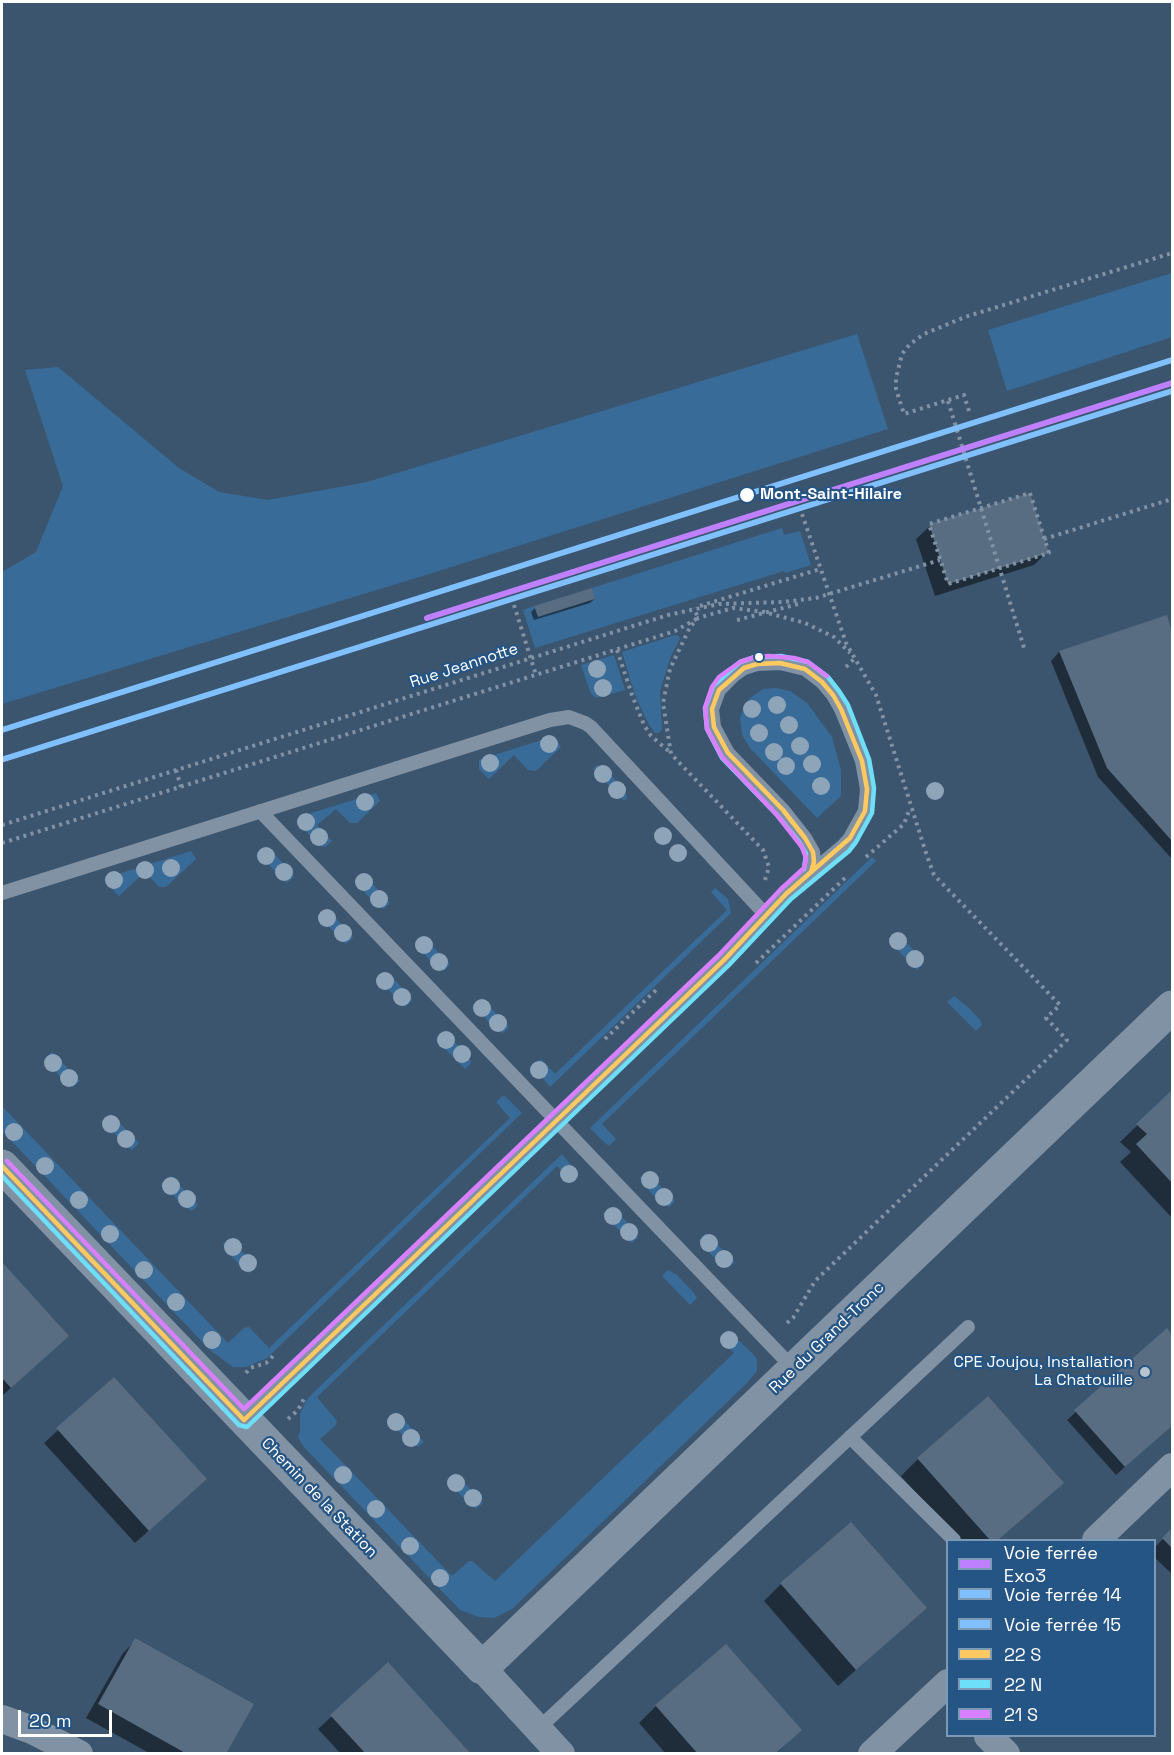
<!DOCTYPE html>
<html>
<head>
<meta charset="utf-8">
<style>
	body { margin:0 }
	#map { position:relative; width:1174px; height:1755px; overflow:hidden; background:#3b556e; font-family:"Space Grotesk",sans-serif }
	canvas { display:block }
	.frame { position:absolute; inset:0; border:3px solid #fff; pointer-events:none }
	.legend { position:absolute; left:946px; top:1539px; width:210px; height:198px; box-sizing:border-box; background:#255584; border:2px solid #7c99b5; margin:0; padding:8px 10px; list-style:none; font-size:18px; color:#fff }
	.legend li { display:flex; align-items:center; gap:12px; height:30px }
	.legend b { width:30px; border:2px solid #7c99b5 }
	.scale { position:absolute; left:18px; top:1710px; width:94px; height:27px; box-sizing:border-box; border:3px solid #fff; border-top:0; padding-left:8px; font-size:18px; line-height:21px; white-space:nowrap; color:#fff; -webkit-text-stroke:4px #255584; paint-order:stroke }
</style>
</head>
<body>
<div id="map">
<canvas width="1174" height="1755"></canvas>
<div class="frame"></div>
<ul class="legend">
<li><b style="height:8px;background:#bf80ff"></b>Voie ferrée Exo3</li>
<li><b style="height:8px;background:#80c0ff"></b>Voie ferrée 14</li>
<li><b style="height:8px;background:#80c0ff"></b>Voie ferrée 15</li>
<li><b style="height:8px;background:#fdc960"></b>22 S</li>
<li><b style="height:8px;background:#6ddff8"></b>22 N</li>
<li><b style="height:8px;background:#d880ff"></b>21 S</li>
</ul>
<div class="scale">20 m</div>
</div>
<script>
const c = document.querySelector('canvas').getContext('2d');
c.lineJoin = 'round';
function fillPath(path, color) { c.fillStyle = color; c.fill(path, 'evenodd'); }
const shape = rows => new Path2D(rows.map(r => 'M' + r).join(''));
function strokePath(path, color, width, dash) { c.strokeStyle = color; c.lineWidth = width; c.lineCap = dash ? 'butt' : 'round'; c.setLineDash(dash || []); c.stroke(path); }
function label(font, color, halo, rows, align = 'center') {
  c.font = font + ' "Space Grotesk",sans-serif'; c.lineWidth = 4.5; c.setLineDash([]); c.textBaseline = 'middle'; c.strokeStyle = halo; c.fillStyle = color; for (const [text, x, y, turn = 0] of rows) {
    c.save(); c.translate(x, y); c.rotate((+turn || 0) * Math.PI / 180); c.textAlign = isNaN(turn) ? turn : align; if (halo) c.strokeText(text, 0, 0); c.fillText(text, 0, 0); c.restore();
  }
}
const green = shape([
	[1172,273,1172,337,1007,391,988,330],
	[857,334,888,429,426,575,2,704,2,572,36,552,63,486,25,370,58,367,179,468,219,492,268,500,367,482],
	[782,528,784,535,800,531,811,565,785,573,784,571,535,648,523,610,534,606,538,617,595,600,592,588],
	[675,635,679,636,680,639,671,656,660,691,662,729,659,733,655,733,648,723,635,695,622,652],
	[614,655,625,690,596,698,591,694,581,665],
	[776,688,790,691,807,703,832,737,841,770,841,796,817,818,750,748,742,735,740,718,745,704,750,698,763,689],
	[554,736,561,747,536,771,528,770,514,755,489,779,479,769,479,760],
	[597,765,606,770,620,785,626,794,627,798,624,801,593,769],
	[376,793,380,801,357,823,350,823,336,809,317,825,332,841,325,847,320,846,301,826,302,816],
	[265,848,274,854,291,871,294,877,287,883,258,854],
	[191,851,196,859,166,887,159,887,145,872,119,896,108,885,109,877],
	[872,857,876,861,602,1124,616,1139,609,1146,605,1143,590,1128],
	[363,873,390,903,384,909,375,903,358,886,356,880],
	[715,888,728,899,731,913,550,1087,533,1067,541,1059,555,1074,727,910,711,892],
	[324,910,333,915,350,933,353,938,346,944,318,916],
	[895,934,904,940,921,958,924,963,917,970,889,941],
	[422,936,450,964,444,971,435,966,418,947,415,942],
	[383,972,392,977,409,995,412,1000,405,1007,377,978],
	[954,996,969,1008,980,1020,982,1025,976,1031,947,1002],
	[481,998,509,1027,503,1033,494,1028,477,1009,475,1004],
	[443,1034,452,1039,469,1057,471,1063,465,1069,436,1040],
	[52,1052,80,1081,73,1087,65,1082,48,1063,45,1058],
	[504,1095,522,1113,267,1358,246,1367,233,1367,210,1350,2,1131,2,1106,228,1343,244,1328,249,1327,269,1348,510,1118,496,1102],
	[111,1114,139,1143,132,1150,124,1144,107,1125,104,1120],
	[562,1154,579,1175,572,1182,557,1166,317,1397,337,1421,335,1426,320,1439,452,1576,469,1561,472,1561,495,1581,734,1353,720,1338,728,1330,753,1354,757,1359,757,1371,747,1383,512,1609,494,1618,479,1617,460,1610,304,1447,298,1437,300,1432,300,1414,306,1401,312,1394],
	[647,1172,675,1201,669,1207,653,1195,643,1183,640,1178],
	[171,1176,198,1205,192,1211,183,1206,166,1187,164,1182],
	[610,1208,625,1220,636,1232,638,1237,632,1243,603,1214],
	[706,1233,735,1262,728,1268,719,1263,702,1245,699,1240],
	[229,1238,257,1267,250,1273,242,1267,225,1250,223,1244],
	[668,1270,677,1275,694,1293,697,1298,690,1305,662,1276],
	[397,1412,424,1442,418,1447,409,1442,392,1424,390,1418],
	[455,1473,483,1503,476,1509,468,1503,451,1485,448,1479]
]);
const shadow = shape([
	[930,526,1047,552,1034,565,935,596,916,539],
	[594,599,590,603,534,620,531,612,535,608],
	[1166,617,1172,637,1172,859,1098,777,1051,661,1059,652],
	[1172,1092,1172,1218,1120,1162,1131,1152,1120,1142],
	[2,1264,67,1336,2,1396],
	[1167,1331,1172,1337,1172,1425,1116,1475,1067,1420],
	[114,1379,192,1492,135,1543,44,1443],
	[918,1459,1062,1483,998,1540,958,1540,901,1476],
	[1172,1530,1172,1574,1154,1557,1154,1548],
	[781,1584,925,1608,838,1686,764,1601],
	[136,1640,224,1754,151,1754,86,1718,123,1653],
	[656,1706,800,1730,776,1754,666,1754,639,1723],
	[332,1716,469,1754,341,1754,318,1729]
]);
const building = shape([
	[1030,493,1049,553,948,584,929,524],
	[592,588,595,599,538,617,534,606],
	[1167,615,1172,632,1172,841,1107,768,1059,651],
	[1172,1090,1172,1183,1136,1144,1147,1134,1136,1124],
	[2,1262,69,1336,11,1388,2,1378],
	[1167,1328,1172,1335,1172,1426,1125,1467,1074,1410],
	[114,1377,207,1479,149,1531,56,1428],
	[988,1396,1064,1483,998,1540,990,1540,917,1458],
	[851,1522,927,1608,856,1670,780,1583],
	[1172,1528,1172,1548,1162,1538],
	[135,1638,254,1704,226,1754,187,1754,98,1704],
	[726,1644,802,1730,775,1754,698,1754,655,1705],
	[388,1662,471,1754,366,1754,330,1715]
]);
const path = shape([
	[948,401,1025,651],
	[969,411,964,395,904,414,896,389,896,378,902,354,910,344,924,334,965,317,1172,253],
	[1030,493,1049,553,948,584,929,524,1030,493],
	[1044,539,1172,499],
	[514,605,536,675],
	[700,606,820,569],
	[737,620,802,603],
	[617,650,632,695,644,725,651,736,671,753],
	[846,667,854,659],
	[176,770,181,787],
	[2,825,668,615,719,604,783,602,816,598,940,560],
	[2,843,675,631,698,618,694,608],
	[866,857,904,824,910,808],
	[765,880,769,867,763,850,671,754,663,703,670,669,690,627,698,618,733,608,764,612,805,623,834,637,850,653],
	[756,963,846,877],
	[605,1039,656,990],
	[787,1323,793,1318,815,1281,1067,1040,1046,1018,1060,1005,934,875,926,853,876,695,846,643,802,514],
	[246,1373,250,1368,266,1363,274,1355],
	[288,1419,298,1410,305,1397]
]);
const service = shape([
	[260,811,794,1369],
	[2,893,499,736,550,720,569,717,585,723,591,727,766,915],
	[244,1420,724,960,786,894,844,845,850,838,865,811,867,789,862,761,841,709,833,695,822,682,805,669,780,663,757,664,744,668,734,675,719,690,712,709,714,727,728,753,783,810,805,838,813,852,814,862,811,872],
	[850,1437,954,1540],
	[538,1729,968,1327]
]);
const minor = shape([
	[1096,1540,1172,1467],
	[482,1668,561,1754],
	[2,1719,32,1730,79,1754],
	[988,1736,1006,1754],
	[872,1754,948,1683]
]);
const tertiary = shape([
	[2,1166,482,1668,1172,1007]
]);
const bus1 = shape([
	[2,1166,244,1420,724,960,786,894,850,838,865,811,867,789,862,761,841,709,833,695,822,682,805,669,780,663,757,664,744,668,719,690,712,709,714,727,728,753,783,810,805,838,813,852,814,862,811,872]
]);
const bus2 = shape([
	[2,1176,239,1425,247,1427,729,965,791,899,849,851,856,842,872,813,874,788,869,759,848,705,839,691,828,677,808,662,781,656,755,657,740,662,713,686,705,708,707,729,722,758,777,815,799,842,806,854,804,869]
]);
const bus3 = shape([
	[7,1161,244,1409,719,955,781,889,804,868,806,858,802,847,777,815,722,757,707,729,705,708,712,687,719,677,740,662,755,657,769,656,794,658,808,662,827,676]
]);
const rail1 = shape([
	[427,618,1172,383]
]);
const rail2 = shape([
	[2,730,1172,360]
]);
const rail3 = shape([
	[4,759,1172,391]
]);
const trees = [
	[597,669],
	[603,688],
	[777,705],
	[752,709],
	[789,725],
	[759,733],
	[549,744],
	[800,746],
	[774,752],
	[490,763],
	[812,764],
	[786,766],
	[603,774],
	[821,786],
	[617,790],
	[935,791],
	[365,802],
	[306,822],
	[663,836],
	[319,837],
	[678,853],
	[266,856],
	[171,868],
	[145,870],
	[284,872],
	[114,880],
	[364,882],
	[379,899],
	[327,918],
	[343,933],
	[898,941],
	[424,945],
	[915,959],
	[439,962],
	[385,981],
	[402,997],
	[482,1008],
	[498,1023],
	[446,1040],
	[462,1054],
	[53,1063],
	[539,1070],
	[69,1078],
	[111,1124],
	[14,1132],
	[126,1139],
	[45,1166],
	[569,1174],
	[650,1180],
	[171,1186],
	[664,1197],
	[187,1199],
	[79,1200],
	[613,1216],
	[629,1232],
	[110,1234],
	[709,1243],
	[233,1247],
	[724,1259],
	[248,1263],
	[144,1270],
	[176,1302],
	[212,1340],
	[729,1340],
	[396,1422],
	[411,1438],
	[343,1475],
	[456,1483],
	[473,1498],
	[376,1509],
	[410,1546],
	[440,1578]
];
const markers = [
	[747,495,8,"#fff"],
	[759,657,5,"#fff"],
	[1145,1372,6,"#bac4cc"]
];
const stopNames = [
	["Mont-Saint-Hilaire",760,495]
];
const streetNames = [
	["Rue Jeannotte",464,666,-18],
	["Rue du Grand-Tronc",827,1338,-44],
	["Chemin de la Station",319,1498,46]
];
const poiNames = [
	["CPE Joujou, Installation",1133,1363],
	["La Chatouille",1133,1381]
];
fillPath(green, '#396b99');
fillPath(shadow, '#0007');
fillPath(building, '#586d81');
strokePath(path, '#8192a4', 4, [3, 4.5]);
strokePath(service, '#8192a4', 14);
strokePath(minor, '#8192a4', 28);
strokePath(tertiary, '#8192a4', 33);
strokePath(bus1, '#fdc960', 4.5);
strokePath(bus2, '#6ddff8', 4.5);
strokePath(bus3, '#d880ff', 4.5);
strokePath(rail1, '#bf80ff', 6);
strokePath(rail2, '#80c0ff', 6);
strokePath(rail3, '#80c0ff', 6);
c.fillStyle = '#8ea4b9';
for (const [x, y] of trees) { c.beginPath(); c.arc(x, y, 9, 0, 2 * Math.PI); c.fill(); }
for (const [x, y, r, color] of markers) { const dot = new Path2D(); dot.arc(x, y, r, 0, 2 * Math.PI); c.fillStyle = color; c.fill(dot); strokePath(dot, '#255584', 2); }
label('bold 16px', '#fff', '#255584', stopNames, 'left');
label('16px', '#fff', '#255584', streetNames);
label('16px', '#fff', '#255584', poiNames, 'right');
</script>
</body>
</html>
